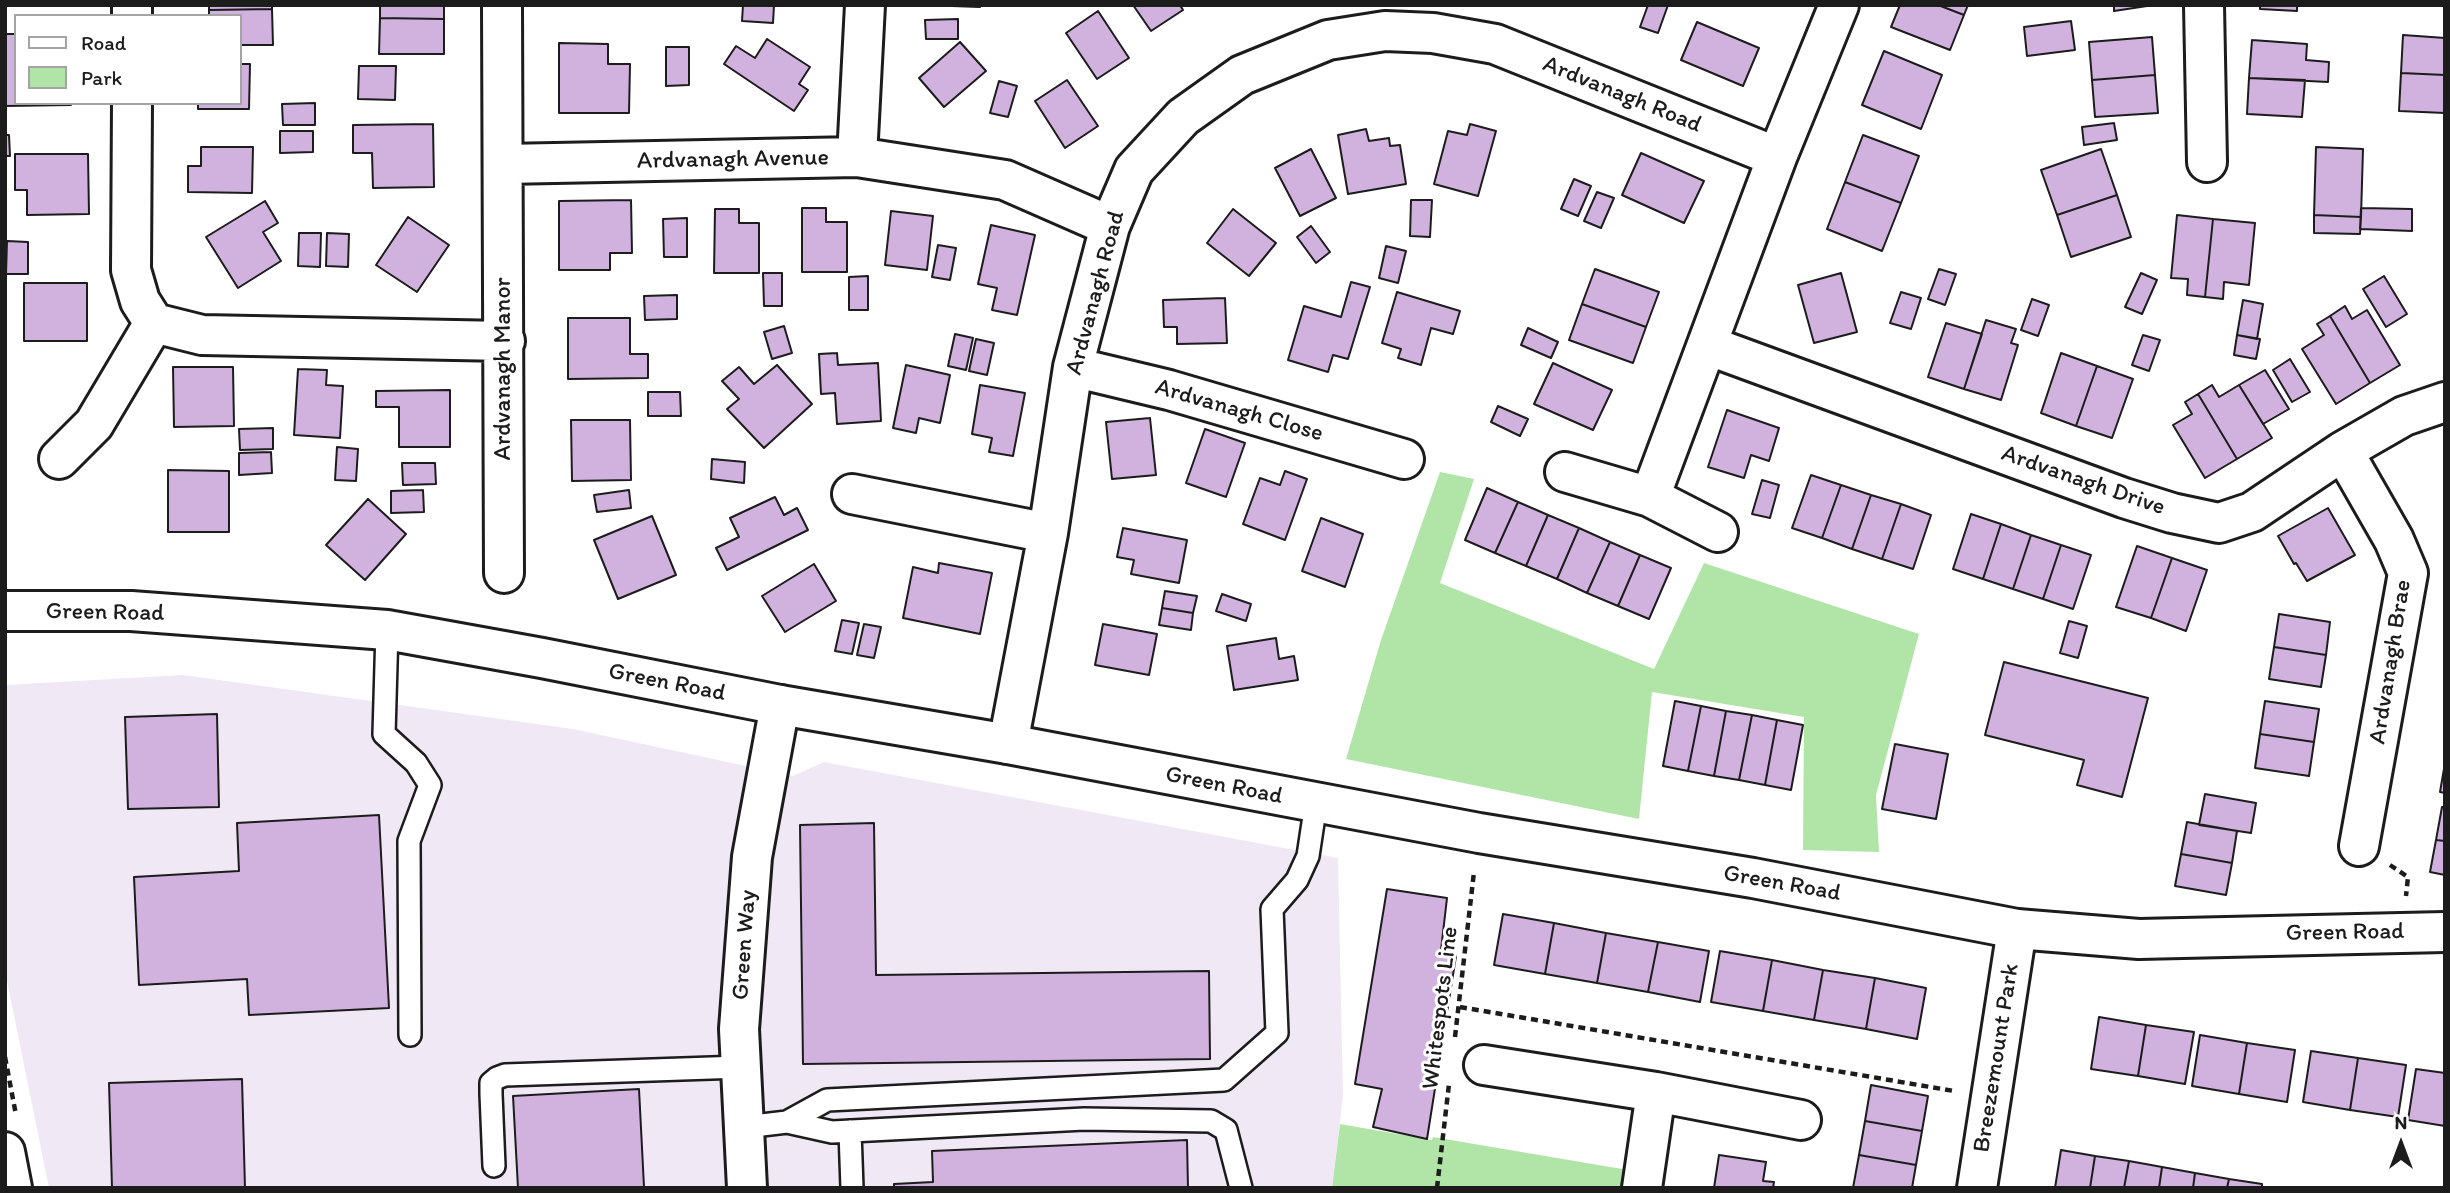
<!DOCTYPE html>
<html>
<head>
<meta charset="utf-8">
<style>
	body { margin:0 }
	#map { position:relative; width:2450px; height:1193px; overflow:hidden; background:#fff; font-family:Itim,sans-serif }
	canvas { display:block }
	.frame { position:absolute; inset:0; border:7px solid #1c1c1c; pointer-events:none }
	.legend { position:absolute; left:14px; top:14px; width:228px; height:91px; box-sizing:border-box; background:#fff; border:2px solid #a4a4a4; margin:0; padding:9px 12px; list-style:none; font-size:21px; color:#1c1c1c }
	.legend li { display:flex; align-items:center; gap:14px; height:35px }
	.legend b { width:35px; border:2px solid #a4a4a4 }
	.north { position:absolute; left:2366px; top:1109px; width:70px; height:70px; -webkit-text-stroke:5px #fff; paint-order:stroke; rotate:0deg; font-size:19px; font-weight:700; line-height:28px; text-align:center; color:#1c1c1c }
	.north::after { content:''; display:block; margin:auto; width:24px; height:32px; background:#1c1c1c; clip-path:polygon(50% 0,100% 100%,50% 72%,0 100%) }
</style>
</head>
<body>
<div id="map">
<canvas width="2450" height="1193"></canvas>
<div class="frame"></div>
<ul class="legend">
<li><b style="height:9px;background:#fff"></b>Road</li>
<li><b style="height:19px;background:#b1e5a7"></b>Park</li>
</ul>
<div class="north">N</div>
</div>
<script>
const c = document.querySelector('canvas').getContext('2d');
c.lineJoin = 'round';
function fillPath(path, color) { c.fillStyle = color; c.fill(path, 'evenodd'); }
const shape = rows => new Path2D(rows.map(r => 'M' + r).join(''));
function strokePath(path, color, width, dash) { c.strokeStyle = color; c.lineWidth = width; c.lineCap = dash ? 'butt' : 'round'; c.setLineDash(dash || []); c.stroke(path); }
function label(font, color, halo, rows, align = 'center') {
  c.font = font + ' Itim,sans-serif'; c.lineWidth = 6; c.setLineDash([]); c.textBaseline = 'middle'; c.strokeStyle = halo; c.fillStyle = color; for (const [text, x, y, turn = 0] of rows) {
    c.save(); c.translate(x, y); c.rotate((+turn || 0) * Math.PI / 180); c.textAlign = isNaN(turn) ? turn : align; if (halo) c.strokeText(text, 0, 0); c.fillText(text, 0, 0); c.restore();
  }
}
const built = shape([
	[183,675,573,729,793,776,824,762,1338,858,1343,1096,1332,1188,49,1188,5,971,5,685]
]);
const green = shape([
	[1440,472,1474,479,1440,583,1654,669,1704,563,1919,634,1876,795,1879,852,1803,850,1804,717,1652,692,1639,819,1346,759,1381,640],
	[1340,1124,1432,1140,1433,1137,1634,1171,1631,1188,1332,1188]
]);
const building = shape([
	[209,5,272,5,272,9,209,10,209,5],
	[380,5,444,5,444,19,380,18,380,5],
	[743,5,774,5,773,23,742,21,743,5],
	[924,5,980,5,980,7,924,5],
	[1133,5,1180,5,1183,10,1151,31,1133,5],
	[1648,5,1668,5,1658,33,1640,27,1648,5],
	[1900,5,1938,5,1964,15,1950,50,1891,27,1900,5],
	[1938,5,1968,5,1964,15,1938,5],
	[2114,5,2147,5,2147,6,2114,11,2114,5],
	[2260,5,2297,5,2297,11,2260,9,2260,5],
	[272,9,273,45,240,45,240,16,209,16,209,10,272,9],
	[1098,11,1129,58,1097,79,1066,33,1098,11],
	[380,18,444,19,444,54,379,54,380,18],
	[958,19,958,39,926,39,925,20,958,19],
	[2071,21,2075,50,2027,56,2024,27,2071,21],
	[1697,22,1759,48,1743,86,1681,60,1697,22],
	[5,34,16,34,16,103,71,103,71,105,5,106,5,34],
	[2403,35,2445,38,2445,75,2401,73,2403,35],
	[2152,37,2155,75,2092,80,2089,42,2152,37],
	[767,39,810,67,799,84,808,90,794,111,724,64,736,46,755,58,767,39],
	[2252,40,2307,44,2306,60,2329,62,2328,82,2249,78,2252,40],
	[960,42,986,71,944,107,919,78,960,42],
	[559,43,608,44,608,64,630,64,629,113,559,113,559,43],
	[666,47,689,47,689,85,666,86,666,47],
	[1884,51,1942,75,1921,129,1862,105,1884,51],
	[240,64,250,64,249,109,198,109,198,103,240,103,240,64],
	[359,66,396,66,395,100,358,99,359,66],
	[2401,73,2445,75,2445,113,2399,111,2401,73],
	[2155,75,2158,113,2095,117,2092,80,2155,75],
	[2249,78,2305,80,2302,117,2247,114,2249,78],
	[1067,80,1098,126,1065,148,1035,101,1067,80],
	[999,81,1017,86,1008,117,990,113,999,81],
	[315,103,315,125,283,125,282,104,315,103],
	[2114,123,2117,140,2084,145,2082,127,2114,123],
	[433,124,434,187,373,188,372,153,353,153,353,125,433,124],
	[1470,124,1496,131,1478,196,1434,184,1448,131,1467,135,1470,124],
	[1366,129,1369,141,1389,138,1390,146,1400,145,1406,184,1348,194,1338,135,1366,129],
	[280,131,313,131,313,152,280,153,280,131],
	[5,135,9,135,10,156,5,156,5,135],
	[1863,135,1919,156,1901,203,1845,182,1863,135],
	[201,147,253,147,252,193,188,192,188,166,201,166,201,147],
	[2316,147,2363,149,2361,217,2314,215,2316,147],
	[1311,149,1336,198,1300,216,1275,168,1311,149],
	[2101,149,2117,195,2057,215,2041,170,2101,149],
	[1641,153,1704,181,1684,223,1622,195,1641,153],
	[15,154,88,154,89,214,27,215,27,190,15,190,15,154],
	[1574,179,1591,186,1578,216,1561,209,1574,179],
	[1845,182,1901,203,1882,251,1827,229,1845,182],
	[1597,192,1614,198,1601,228,1584,221,1597,192],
	[2117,195,2131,237,2071,257,2057,215,2117,195],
	[631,200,632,253,610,253,610,270,559,270,559,201,631,200],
	[1411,200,1432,200,1430,237,1410,236,1411,200],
	[265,201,278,223,263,232,281,261,238,288,206,237,265,201],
	[802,208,826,208,826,222,847,222,847,272,802,272,802,208],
	[2361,208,2412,209,2412,231,2360,229,2361,208],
	[715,209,739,209,739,223,759,223,759,273,714,273,715,209],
	[1233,209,1276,243,1249,276,1207,243,1233,209],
	[891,211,933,216,927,270,885,265,891,211],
	[2177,215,2213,219,2205,297,2187,295,2188,279,2171,278,2177,215],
	[2314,215,2361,217,2360,234,2314,233,2314,215],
	[408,217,449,245,417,292,376,265,408,217],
	[687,218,687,257,664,257,663,219,687,218],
	[2213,219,2255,223,2249,285,2224,282,2223,299,2205,297,2213,219],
	[991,225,1035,235,1017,315,992,310,997,288,978,284,991,225],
	[1311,226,1330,252,1316,263,1297,237,1311,226],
	[299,233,321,233,320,267,298,266,299,233],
	[327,233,349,234,348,267,326,266,327,233],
	[7,241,28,242,28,274,6,274,7,241],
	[938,245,956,248,950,280,932,277,938,245],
	[1386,246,1406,251,1398,283,1379,278,1386,246],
	[1595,269,1659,292,1646,327,1582,304,1595,269],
	[1939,269,1956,274,1945,305,1928,299,1939,269],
	[763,273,782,273,782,306,764,306,763,273],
	[1841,273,1857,332,1814,343,1798,285,1841,273],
	[2141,273,2157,280,2142,314,2125,307,2141,273],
	[868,276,868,310,849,310,849,277,868,276],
	[2384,276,2407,314,2386,327,2363,289,2384,276],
	[1351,282,1370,287,1348,359,1333,355,1328,372,1288,360,1304,306,1341,317,1351,282],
	[24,283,87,283,87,341,24,341,24,283],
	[1397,292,1460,311,1453,334,1431,328,1421,365,1398,358,1401,349,1382,343,1397,292],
	[1901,292,1921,298,1911,329,1890,323,1901,292],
	[677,295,677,319,645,320,644,296,677,295],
	[1225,298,1227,343,1177,344,1177,327,1164,327,1163,300,1225,298],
	[2032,299,2049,305,2038,336,2021,330,2032,299],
	[2243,300,2263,304,2257,339,2237,335,2243,300],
	[1582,304,1646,327,1633,363,1569,340,1582,304],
	[2345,306,2352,319,2367,310,2400,365,2370,383,2330,316,2345,306],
	[2330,316,2370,383,2336,404,2302,349,2324,335,2317,324,2330,316],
	[568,318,630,318,630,354,648,354,648,378,568,379,568,318],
	[1986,320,2016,329,2011,343,2018,345,2001,400,1964,389,1986,320],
	[1946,323,1982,334,1964,389,1928,377,1946,323],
	[784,326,792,353,772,359,764,332,784,326],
	[1528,328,1558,342,1551,358,1521,345,1528,328],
	[955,334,973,338,966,370,948,366,955,334],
	[2143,335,2160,340,2149,371,2132,365,2143,335],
	[2237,335,2260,339,2256,359,2234,355,2237,335],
	[976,339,994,343,987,375,969,371,976,339],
	[837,353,838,365,878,363,881,421,837,424,835,393,821,394,819,354,837,353],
	[2061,353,2097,366,2076,426,2041,413,2061,353],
	[2290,359,2310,392,2292,402,2273,370,2290,359],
	[1553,363,1612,390,1593,430,1534,404,1553,363],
	[777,365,812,404,764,448,727,409,739,399,722,381,739,367,754,384,777,365],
	[906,365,950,375,940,423,919,418,916,433,893,428,906,365],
	[2097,366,2133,379,2112,438,2076,426,2097,366],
	[173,367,233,367,234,426,174,427,173,367],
	[298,369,327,370,326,385,343,386,340,438,294,435,298,369],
	[2265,370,2289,409,2263,424,2239,385,2265,370],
	[980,385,1025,393,1013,456,989,452,992,438,972,434,980,385],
	[2212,385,2219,397,2239,385,2272,438,2237,459,2198,394,2212,385],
	[450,390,450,447,399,447,399,407,376,407,376,391,450,390],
	[648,392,680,392,681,416,648,416,648,392],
	[2198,394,2237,459,2205,478,2173,425,2192,414,2185,402,2198,394],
	[1498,406,1528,419,1520,436,1491,422,1498,406],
	[1727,410,1779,428,1769,461,1751,455,1744,478,1708,467,1727,410],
	[1150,418,1156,475,1112,479,1106,422,1150,418],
	[571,420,630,420,631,480,572,481,571,420],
	[273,428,273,449,240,450,239,429,273,428],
	[1205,429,1245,443,1226,497,1186,483,1205,429],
	[337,447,358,449,356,481,335,480,337,447],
	[271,452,272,473,239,475,239,453,271,452],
	[712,459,745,462,744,483,711,479,712,459],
	[402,463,435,463,436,484,403,485,402,463],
	[168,470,229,471,229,532,168,532,168,470],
	[1285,471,1307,479,1285,540,1243,524,1260,478,1280,485,1285,471],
	[1811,475,1841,485,1822,538,1792,528,1811,475],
	[1762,480,1779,485,1770,518,1752,514,1762,480],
	[1841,485,1871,495,1852,549,1822,538,1841,485],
	[1487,488,1518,502,1495,553,1465,540,1487,488],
	[423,490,424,512,391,513,391,491,423,490],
	[629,490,631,508,597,512,594,495,629,490],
	[1871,495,1901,504,1882,559,1852,549,1871,495],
	[775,497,784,515,797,508,808,530,727,570,716,548,739,537,730,518,775,497],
	[368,499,406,534,365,580,326,545,368,499],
	[1518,502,1548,515,1526,566,1495,553,1518,502],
	[1901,504,1931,515,1913,569,1882,559,1901,504],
	[2328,508,2355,555,2307,581,2296,563,2294,564,2278,536,2328,508],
	[1971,514,2001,524,1983,579,1953,569,1971,514],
	[1548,515,1579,528,1557,579,1526,566,1548,515],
	[652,516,676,575,618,599,594,540,652,516],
	[1321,518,1363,534,1345,587,1302,571,1321,518],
	[2001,524,2031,535,2013,589,1983,579,2001,524],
	[1123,528,1187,540,1179,583,1131,574,1134,560,1117,557,1123,528],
	[1579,528,1610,542,1587,593,1557,579,1579,528],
	[2031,535,2061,545,2043,599,2013,589,2031,535],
	[1610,542,1640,555,1618,606,1587,593,1610,542],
	[2061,545,2091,555,2073,609,2043,599,2061,545],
	[2137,546,2172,558,2151,618,2116,607,2137,546],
	[1640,555,1671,568,1649,619,1618,606,1640,555],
	[2172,558,2207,570,2186,631,2151,618,2172,558],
	[939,563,992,573,980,634,903,618,913,567,938,573,939,563],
	[814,564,836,601,785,632,762,596,814,564],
	[1165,591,1197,596,1193,613,1162,608,1165,591],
	[1222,594,1251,604,1246,621,1216,611,1222,594],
	[1162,608,1193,613,1191,630,1159,625,1162,608],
	[2279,614,2330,622,2326,655,2274,647,2279,614],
	[842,620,859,623,852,654,835,651,842,620],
	[2069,621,2087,626,2078,658,2060,653,2069,621],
	[864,624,881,627,874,658,857,655,864,624],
	[1103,624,1157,634,1149,675,1095,665,1103,624],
	[1276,638,1279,659,1294,656,1298,680,1234,690,1227,646,1276,638],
	[2274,647,2326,655,2321,687,2269,679,2274,647],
	[2004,662,2148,698,2122,797,2077,785,2084,760,1985,735,2004,662],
	[1675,701,1701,706,1688,771,1663,766,1675,701],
	[2265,701,2319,709,2314,742,2260,734,2265,701],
	[1701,706,1726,711,1714,776,1688,771,1701,706],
	[1726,711,1752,715,1739,780,1714,776,1726,711],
	[217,714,219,807,128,809,125,717,217,714],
	[1752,715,1777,720,1765,785,1739,780,1752,715],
	[1777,720,1803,725,1791,790,1765,785,1777,720],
	[2260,734,2314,742,2309,776,2255,768,2260,734],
	[1895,744,1948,754,1936,819,1882,809,1895,744],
	[2445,763,2445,793,2440,792,2445,763],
	[2205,794,2256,803,2251,833,2199,825,2205,794],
	[2442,807,2445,807,2445,841,2436,840,2442,807],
	[379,815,389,1008,249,1015,247,979,139,985,134,877,239,871,237,823,379,815],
	[2187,822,2237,831,2232,863,2181,854,2187,822],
	[874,823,876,975,1209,971,1210,1059,803,1064,800,825,874,823],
	[2436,840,2445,841,2445,875,2430,872,2436,840],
	[2181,854,2232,863,2226,895,2175,886,2181,854],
	[1387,889,1447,898,1441,950,1456,956,1427,1139,1373,1127,1382,1089,1355,1084,1387,889],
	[1503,914,1554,923,1545,974,1494,965,1503,914],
	[1554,923,1606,933,1597,983,1545,974,1554,923],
	[1606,933,1658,942,1648,992,1597,983,1606,933],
	[1658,942,1709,951,1700,1002,1648,992,1658,942],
	[1720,951,1772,960,1763,1011,1711,1002,1720,951],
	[1772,960,1823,970,1814,1020,1763,1011,1772,960],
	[1823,970,1875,978,1866,1029,1814,1020,1823,970],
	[1875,978,1926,988,1917,1039,1866,1029,1875,978],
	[2099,1017,2146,1025,2138,1076,2091,1069,2099,1017],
	[2146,1025,2194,1032,2185,1084,2138,1076,2146,1025],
	[2200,1035,2247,1043,2239,1094,2192,1086,2200,1035],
	[2247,1043,2295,1050,2287,1102,2239,1094,2247,1043],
	[2311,1051,2358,1058,2350,1110,2303,1102,2311,1051],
	[2358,1058,2406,1065,2398,1117,2350,1110,2358,1058],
	[2416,1069,2445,1073,2445,1126,2408,1120,2416,1069],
	[242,1079,245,1188,112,1188,109,1083,242,1079],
	[1871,1085,1928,1096,1922,1131,1865,1121,1871,1085],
	[639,1089,644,1187,518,1188,513,1096,639,1089],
	[1865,1121,1922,1131,1916,1165,1859,1155,1865,1121],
	[1187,1140,1188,1188,894,1188,894,1184,933,1182,932,1151,1187,1140],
	[2061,1150,2095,1156,2090,1188,2055,1188,2061,1150],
	[1719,1155,1766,1162,1763,1181,1774,1182,1773,1188,1714,1188,1719,1155],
	[1859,1155,1916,1165,1912,1188,1853,1188,1859,1155],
	[2095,1156,2129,1161,2124,1188,2090,1188,2095,1156],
	[2129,1161,2162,1167,2159,1188,2124,1188,2129,1161],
	[2162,1167,2195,1173,2193,1188,2159,1188,2162,1167],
	[2195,1173,2229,1179,2227,1188,2193,1188,2195,1173],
	[2229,1179,2262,1184,2262,1188,2227,1188,2229,1179]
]);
const path = shape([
	[2390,865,2408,877,2406,896],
	[1460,1007,1954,1091],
	[1455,1037,1474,872],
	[5,1057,16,1115],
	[1437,1188,1449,1084]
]);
const service = shape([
	[387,630,384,734,416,763,430,785,409,841,410,1035],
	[787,1122,827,1100,1224,1080,1277,1033,1272,909,1297,880,1308,856,1316,803],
	[745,1127,787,1122,832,1132,1084,1119,1211,1121,1226,1130,1241,1188],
	[850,1131,852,1188],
	[494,1166,491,1094,491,1083,497,1078,505,1075,741,1067]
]);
const minor = shape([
	[502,5,504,573],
	[2204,5,2207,162],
	[132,16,132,5],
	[132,103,131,270,140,301,154,323,202,335,505,341],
	[857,157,865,5],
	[504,164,857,157,1005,180,1110,226],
	[1707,345,2124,498,2172,513,2219,523,2252,512,2343,451,2404,416,2445,402],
	[1073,367,1169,390,1404,459],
	[2343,451,2394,540,2408,573,2359,846],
	[59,459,94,424,154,323],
	[1565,472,1650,497,1718,532],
	[852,494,1048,533],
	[1650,497,1777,157,1839,5],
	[1008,744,1048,533,1073,367,1110,226,1134,170,1183,117,1242,75,1328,40,1385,31,1433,33,1495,44,1777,157],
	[1484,1065,1656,1092,1801,1120],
	[747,1188,739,1029,752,857,780,705],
	[1642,1188,1656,1092],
	[1977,1188,2017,929]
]);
const tertiary = shape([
	[5,611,131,611,387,630,542,658,780,705,1008,744,1479,833,1753,878,2017,929,2139,939,2445,932]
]);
const trunk = shape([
	[5,1152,12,1188]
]);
const streetNames = [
	["Ardvanagh Road",1622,95,22],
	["Ardvanagh Avenue",733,160,-1],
	["Ardvanagh Road",1096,293,-75],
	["Ardvanagh Manor",504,369,-90],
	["Ardvanagh Close",1239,411,16],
	["Ardvanagh Drive",2083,481,19],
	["Green Road",105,613,1],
	["Ardvanagh Brae",2391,662,-81],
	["Green Road",667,683,11],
	["Green Road",1224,786,11],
	["Green Road",1782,884,10],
	["Green Road",2345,933,-1],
	["Green Way",745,945,-86],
	["Whitespots Line",1441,1008,-83],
	["Breezemount Park",1997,1058,-81]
];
fillPath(built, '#f1e8f5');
fillPath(green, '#b1e5a7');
fillPath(building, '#d1b2df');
strokePath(building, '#1c1c1c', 2);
strokePath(service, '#1c1c1c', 26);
strokePath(minor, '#1c1c1c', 44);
strokePath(tertiary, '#1c1c1c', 44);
strokePath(trunk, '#1c1c1c', 44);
strokePath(path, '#1c1c1c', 4.5, [7, 5]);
strokePath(service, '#fff', 21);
strokePath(minor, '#fff', 38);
strokePath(tertiary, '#fff', 38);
strokePath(trunk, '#fff', 38);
label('24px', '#1c1c1c', '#fff', streetNames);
</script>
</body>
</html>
